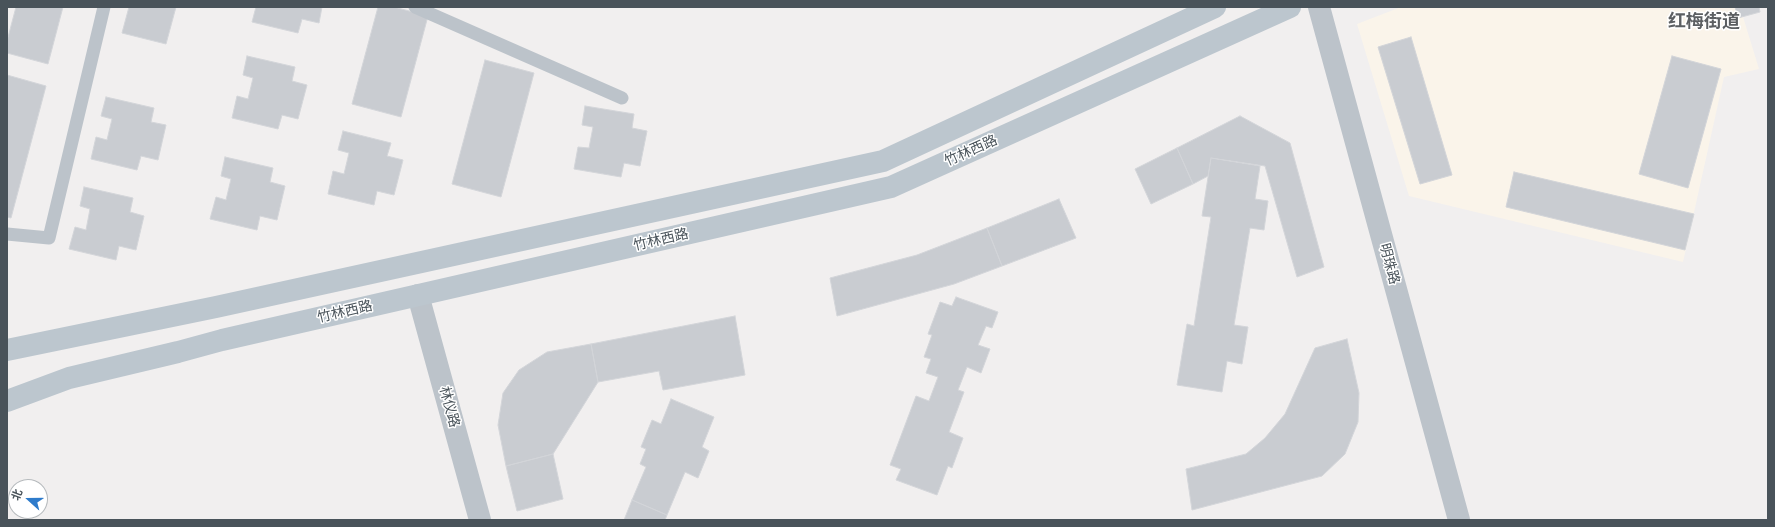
<!DOCTYPE html>
<html>
<head>
<meta charset="utf-8">
<style>
	body { margin:0 }
	#map { position:relative; width:1775px; height:527px; overflow:hidden; background:#f1efef; font-family:Karla,"Noto Sans SC",sans-serif }
	canvas { display:block }
	.frame { position:absolute; inset:0; border:8px solid #49535a; pointer-events:none }
	.north { position:absolute; left:8px; top:479px; width:40px; height:40px; box-sizing:border-box; background:#fff; border:1px solid #b6babd; border-radius:50%; rotate:291deg; font-size:11px; font-weight:700; line-height:16px; text-align:center; color:#49535a }
	.north::after { content:''; display:block; margin:auto; width:14px; height:18px; background:#2e7bcb; clip-path:polygon(50% 0,100% 100%,50% 72%,0 100%) }
</style>
</head>
<body>
<div id="map">
<canvas width="1775" height="527"></canvas>
<div class="frame"></div>
<div class="north">北</div>
</div>
<script>
const c = document.querySelector('canvas').getContext('2d');
c.lineJoin = 'round';
function fillPath(path, color) { c.fillStyle = color; c.fill(path, 'evenodd'); }
const shape = rows => new Path2D(rows.map(r => 'M' + r).join(''));
function strokePath(path, color, width, dash) { c.strokeStyle = color; c.lineWidth = width; c.lineCap = dash ? 'butt' : 'round'; c.setLineDash(dash || []); c.stroke(path); }
function label(font, color, halo, rows, align = 'center') {
  c.font = font + ' Karla,"Noto Sans SC",sans-serif'; c.lineWidth = 3; c.setLineDash([]); c.textBaseline = 'middle'; c.strokeStyle = halo; c.fillStyle = color; for (const [text, x, y, turn = 0] of rows) {
    c.save(); c.translate(x, y); c.rotate((+turn || 0) * Math.PI / 180); c.textAlign = isNaN(turn) ? turn : align; if (halo) c.strokeText(text, 0, 0); c.fillText(text, 0, 0); c.restore();
  }
}
const commercial = shape([
	[1401,7,1740,7,1759,69,1724,77,1683,262,1409,196,1357,24]
]);
const building = shape([
	[16,7,63,7,48,64,7,53,7,41,16,7],
	[129,7,176,7,166,44,122,33,129,7],
	[256,7,322,7,319,23,302,19,298,33,252,22,256,7],
	[378,7,394,7,428,16,401,117,352,104,378,7],
	[1735,7,1759,7,1760,12,1738,18,1735,7],
	[1411,37,1452,175,1420,184,1378,47,1411,37],
	[247,56,295,67,292,81,307,85,298,119,282,115,278,129,232,118,237,96,248,99,253,78,243,75,247,56],
	[1672,56,1721,69,1688,188,1639,174,1672,56],
	[485,60,534,73,501,197,452,184,485,60],
	[7,75,46,86,11,218,7,217,7,75],
	[106,97,154,108,151,122,166,125,158,160,141,156,137,170,91,159,96,137,107,140,112,119,101,116,106,97],
	[585,106,634,114,632,128,647,131,640,166,624,163,621,177,574,169,578,147,589,148,593,127,582,125,585,106],
	[1240,116,1290,143,1324,267,1297,277,1265,166,1211,158,1208,176,1193,184,1177,148,1240,116],
	[343,131,391,143,387,156,403,160,394,195,377,191,374,205,328,194,333,171,344,174,349,153,338,150,343,131],
	[1177,148,1193,184,1151,204,1135,169,1177,148],
	[225,157,273,168,270,182,285,186,277,220,260,216,257,230,210,219,216,197,226,200,231,179,221,176,225,157],
	[1211,158,1260,166,1255,199,1268,201,1264,230,1250,228,1234,325,1248,327,1242,364,1227,361,1222,392,1177,385,1187,324,1194,326,1211,217,1202,216,1211,158],
	[1514,172,1694,214,1685,250,1506,207,1514,172],
	[84,187,133,198,130,212,144,216,136,250,119,246,116,260,69,249,75,227,86,230,90,209,80,206,84,187],
	[1059,199,1076,238,1002,266,987,228,1059,199],
	[987,228,1002,266,954,284,837,316,830,278,917,255,987,228],
	[956,297,998,312,992,328,986,326,978,345,990,349,981,373,967,367,958,390,964,392,949,432,963,438,952,468,948,466,937,495,896,480,901,469,890,465,916,396,929,401,938,377,926,373,931,359,924,357,932,335,928,334,940,302,952,306,956,297],
	[735,316,745,375,663,390,659,371,598,382,591,344,735,316],
	[1347,339,1359,393,1358,422,1345,454,1322,476,1192,510,1186,469,1246,454,1265,438,1285,414,1315,348,1347,339],
	[591,344,598,382,553,454,506,466,498,425,503,393,519,370,547,352,591,344],
	[671,399,714,417,702,447,709,451,698,478,685,472,667,515,632,500,646,467,640,464,646,449,641,447,652,420,661,424,671,399],
	[553,454,563,499,517,511,506,466,553,454],
	[632,500,667,515,665,520,624,520,632,500]
]);
const service = shape([
	[415,7,622,98],
	[7,234,49,238,104,7]
]);
const minor = shape([
	[1319,7,1459,520],
	[418,295,480,520]
]);
const secondary = shape([
	[7,350,216,307,883,161,1215,7],
	[7,401,69,378,178,352,222,340,891,187,1290,7]
]);
const streetNames = [
	["竹林西路",971,151,-24],
	["竹林西路",661,240,-13],
	["明珠路",1389,264,75],
	["竹林西路",345,312,-13],
	["林仪路",449,407,75]
];
const districtNames = [
	["红梅街道",1704,22]
];
fillPath(commercial, '#faf4ea');
fillPath(building, '#c9ccd1');
strokePath(building, '#d3d5d9', 1);
strokePath(service, '#bcc3ca', 13);
strokePath(minor, '#bcc3ca', 22);
strokePath(secondary, '#bcc6ce', 22);
label('14px', '#49535a', '#fff', streetNames);
label('bold 18px', '#5c5f62', '#fff', districtNames);
</script>
</body>
</html>
